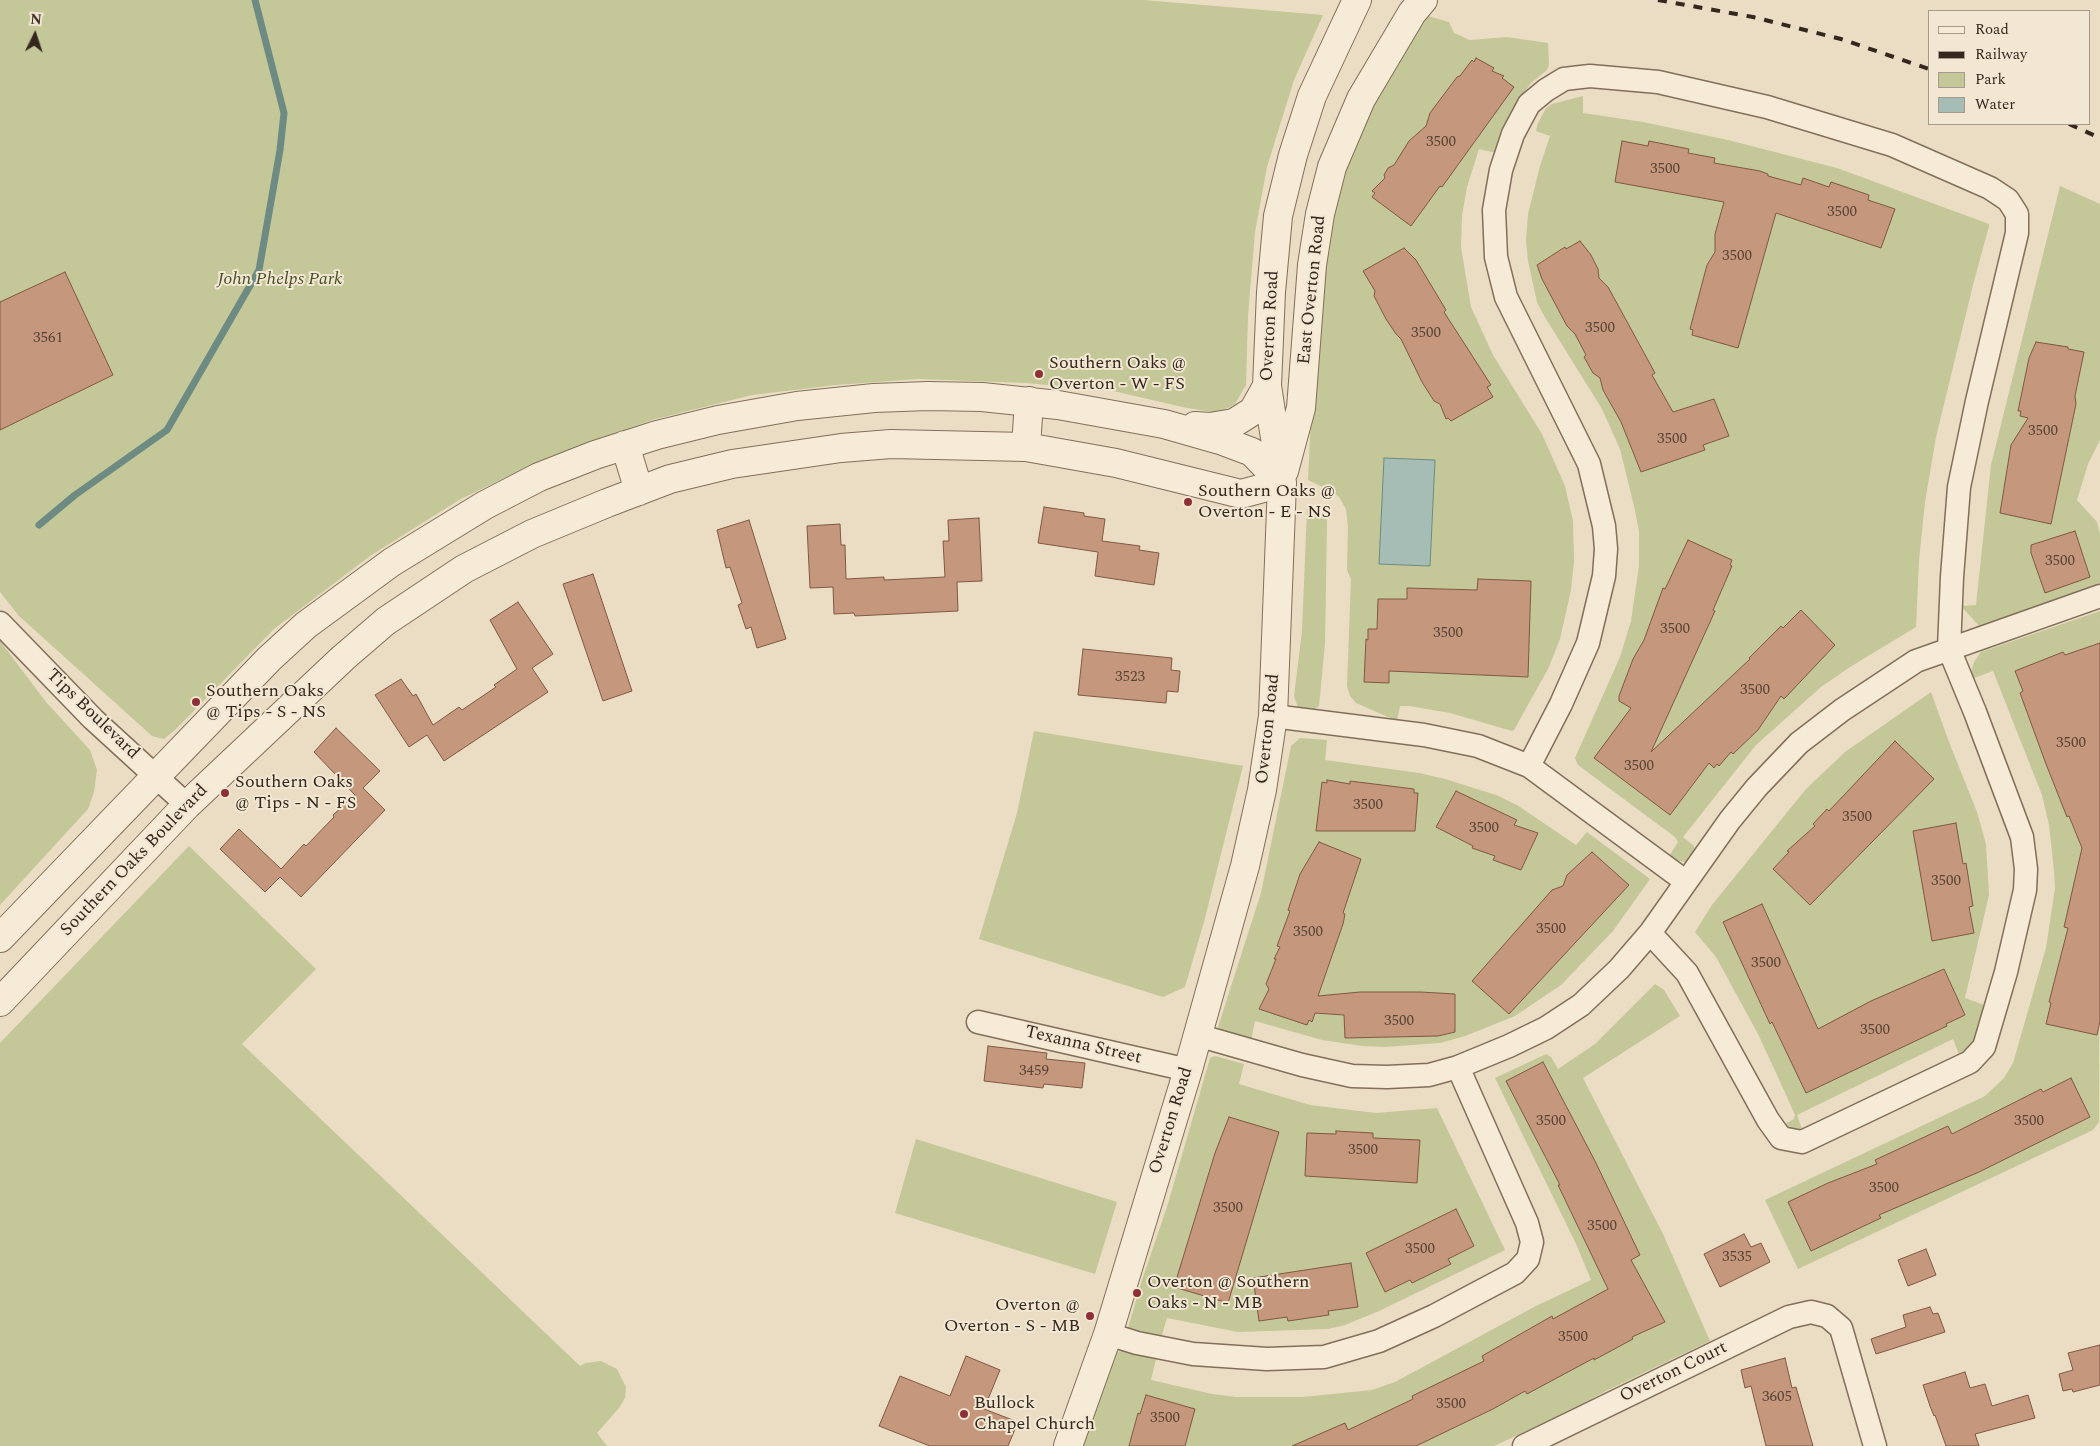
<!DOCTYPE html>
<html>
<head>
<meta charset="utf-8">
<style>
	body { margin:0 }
	#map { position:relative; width:2100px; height:1446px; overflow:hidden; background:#eaddc3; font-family:Spectral,serif }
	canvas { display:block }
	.legend { position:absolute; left:1928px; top:10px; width:162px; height:115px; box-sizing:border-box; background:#f2e7d2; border:1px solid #a69b8a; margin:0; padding:6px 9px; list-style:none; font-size:15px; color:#34281e }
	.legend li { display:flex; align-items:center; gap:10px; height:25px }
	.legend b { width:25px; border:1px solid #a69b8a }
	.north { position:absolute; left:10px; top:10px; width:50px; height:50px; -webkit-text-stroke:4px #f2e7d2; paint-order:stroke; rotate:4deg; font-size:14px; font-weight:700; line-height:20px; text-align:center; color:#34281e }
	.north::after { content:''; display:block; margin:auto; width:18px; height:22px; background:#34281e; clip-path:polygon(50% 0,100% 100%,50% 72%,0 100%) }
</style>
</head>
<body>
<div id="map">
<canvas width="2100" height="1446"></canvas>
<ul class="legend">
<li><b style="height:6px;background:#f6ebd6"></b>Road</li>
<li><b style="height:6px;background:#34281e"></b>Railway</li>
<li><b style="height:14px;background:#c4c798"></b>Park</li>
<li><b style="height:14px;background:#a5bdb5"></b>Water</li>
</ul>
<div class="north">N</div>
</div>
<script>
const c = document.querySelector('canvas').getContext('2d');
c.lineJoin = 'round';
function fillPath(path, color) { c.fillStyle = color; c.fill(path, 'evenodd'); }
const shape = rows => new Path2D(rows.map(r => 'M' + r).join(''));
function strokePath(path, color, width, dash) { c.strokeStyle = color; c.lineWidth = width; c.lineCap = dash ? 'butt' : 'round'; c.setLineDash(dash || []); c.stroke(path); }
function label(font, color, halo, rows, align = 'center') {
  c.font = font + ' Spectral,serif'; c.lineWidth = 4; c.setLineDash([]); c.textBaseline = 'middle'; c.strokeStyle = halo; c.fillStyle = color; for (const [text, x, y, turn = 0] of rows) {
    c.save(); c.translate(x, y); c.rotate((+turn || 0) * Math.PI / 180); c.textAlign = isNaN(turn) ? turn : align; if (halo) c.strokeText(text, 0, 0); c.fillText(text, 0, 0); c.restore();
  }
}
const green = shape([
	[0,0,1143,0,1323,15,1294,80,1267,167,1255,232,1248,316,1246,385,1235,404,1219,413,1187,408,1113,391,1026,383,918,379,836,385,752,395,652,420,539,461,459,500,370,556,274,629,175,730,164,739,152,736,19,616,0,592],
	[1428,16,1449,22,1454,33,1470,40,1507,37,1548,43,1549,65,1547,70,1531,83,1519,99,1496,153,1479,149,1467,187,1462,216,1461,247,1471,307,1493,355,1542,434,1565,486,1573,521,1574,562,1571,590,1560,639,1548,669,1514,730,1512,731,1450,713,1409,706,1400,706,1397,721,1356,703,1350,696,1347,686,1351,579,1347,570,1348,527,1346,509,1339,497,1331,491,1308,480,1314,354,1331,186,1407,35],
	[1583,96,1583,113,1643,122,1728,140,1837,168,1989,224,1989,226,1973,285,1936,437,1925,502,1919,560,1916,627,1850,667,1821,687,1756,745,1683,837,1694,846,1695,852,1685,862,1675,860,1670,855,1678,842,1675,837,1578,765,1575,758,1620,657,1631,621,1639,566,1639,531,1634,506,1620,449,1602,409,1543,314,1537,302,1528,261,1526,241,1528,214,1540,166,1550,136,1536,131,1538,123,1546,108,1552,104],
	[2060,186,2100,204,2100,440,2088,464,2077,500,2097,522,2100,534,2100,586,1980,627,1961,606,1976,605,1991,465],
	[1312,507,1325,513,1327,522,1325,644,1319,706,1315,709,1305,711,1298,708,1294,696,1302,631,1307,510],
	[2100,611,2099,1122,2093,1130,1798,1269,1765,1200,1985,1096,2004,1078,2013,1063,2046,948,2055,888,2054,871,2049,825,2042,795,1993,671,1974,678,1971,672,1974,662,1981,652],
	[0,641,46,702,90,750,97,770,94,792,88,809,0,905],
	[1931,692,1949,742,1977,812,1986,844,1989,895,1965,998,1984,1005,1974,1041,1967,1054,1960,1057,1953,1039,1797,1115,1803,1132,1780,1127,1794,1119,1795,1115,1777,1075,1758,1034,1716,957,1695,932,1712,905,1806,789,1845,752],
	[1034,731,1243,766,1204,922,1185,987,1163,997,979,939,1017,813],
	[1300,738,1327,740,1325,760,1419,773,1445,779,1496,795,1517,805,1576,845,1587,832,1650,879,1613,931,1561,985,1515,1016,1465,1036,1440,1043,1385,1047,1362,1046,1322,1040,1255,1021,1251,1041,1222,1032,1218,1027,1261,893,1291,746],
	[189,846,316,969,242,1044,580,1366,586,1363,601,1361,617,1369,626,1387,625,1398,619,1408,597,1433,607,1446,0,1446,0,1043],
	[1655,984,1664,990,1680,1016,1583,1078,1663,1234,1710,1341,1608,1390,1566,1413,1494,1446,1082,1446,1117,1352,1127,1350,1156,1359,1151,1380,1212,1394,1236,1397,1303,1397,1372,1390,1395,1382,1536,1306,1591,1280,1577,1246,1495,1078,1546,1054,1551,1057,1558,1069,1595,1044],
	[1215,1056,1244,1064,1239,1084,1310,1105,1376,1113,1437,1108,1505,1250,1379,1311,1345,1325,1328,1329,1238,1332,1167,1318,1161,1338,1128,1328,1142,1280,1167,1207,1210,1058],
	[916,1139,1117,1202,1095,1274,895,1213]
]);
const water = shape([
	[1384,458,1435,460,1430,566,1379,564,1384,458]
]);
const stream = shape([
	[39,525,75,495,167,430,259,270,280,150,284,113,255,0]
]);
const building = shape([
	[1476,58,1494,68,1492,71,1504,76,1502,78,1514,87,1442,187,1440,186,1411,226,1372,197,1375,193,1372,191,1385,178,1384,175,1388,168,1394,165,1409,141,1426,126,1430,113,1457,77,1460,76,1472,60,1474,62,1476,58],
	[1622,141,1648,146,1649,141,1689,149,1688,153,1715,158,1714,163,1760,171,1768,174,1768,176,1801,185,1803,178,1829,187,1831,182,1869,195,1868,200,1895,209,1881,248,1776,213,1738,348,1692,335,1693,330,1690,329,1707,265,1715,252,1715,234,1724,202,1615,182,1622,141],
	[1580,241,1591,255,1598,269,1599,278,1608,287,1625,318,1655,373,1652,375,1673,412,1714,399,1729,436,1703,445,1705,450,1641,472,1621,422,1603,390,1600,378,1593,373,1584,357,1586,355,1575,334,1567,326,1542,279,1537,265,1565,247,1566,249,1580,241],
	[1404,248,1416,260,1446,310,1444,312,1491,385,1487,387,1493,397,1451,421,1448,418,1446,419,1440,404,1434,401,1422,382,1401,339,1396,334,1386,319,1374,296,1375,291,1363,271,1404,248],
	[65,272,113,375,0,430,0,302,65,272],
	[2036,342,2068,347,2068,349,2084,352,2075,396,2076,404,2051,524,2000,513,2011,445,2028,418,2020,416,2021,411,2018,411,2029,358,2036,342],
	[1044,507,1084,513,1084,516,1105,519,1102,541,1140,546,1139,550,1159,553,1154,585,1095,576,1098,552,1038,543,1044,507],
	[979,518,982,581,957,582,958,611,855,616,854,613,834,614,833,587,810,588,807,526,840,524,841,545,845,545,846,579,884,577,884,580,945,577,943,541,949,541,948,520,979,518],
	[749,520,786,639,757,648,751,627,746,629,738,605,742,603,730,567,726,568,717,530,749,520],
	[2075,531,2090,577,2045,593,2031,553,2031,545,2075,531],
	[1688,540,1732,560,1730,565,1732,566,1713,610,1715,611,1651,752,1750,659,1749,658,1781,626,1783,628,1801,610,1835,645,1784,699,1781,696,1758,730,1733,754,1731,752,1719,766,1717,764,1714,768,1709,763,1670,815,1594,758,1631,708,1619,701,1619,696,1633,659,1644,640,1663,588,1665,589,1667,585,1688,540],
	[593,574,632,691,603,701,563,584,593,574],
	[1478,579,1531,581,1528,677,1389,671,1389,683,1364,682,1366,639,1368,640,1368,629,1377,629,1378,599,1407,599,1407,588,1477,590,1478,579],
	[518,602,553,654,532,668,548,692,444,761,427,735,409,747,375,695,401,679,413,696,416,694,433,725,459,707,462,710,496,687,494,685,517,669,490,620,518,602],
	[2100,643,2100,1021,2097,1035,2046,1024,2051,1003,2049,1002,2068,928,2064,927,2082,848,2069,816,2067,817,2046,764,2020,693,2023,691,2015,671,2063,652,2065,655,2100,643],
	[1083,649,1172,658,1171,670,1180,671,1178,692,1167,691,1166,703,1078,695,1083,649],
	[336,728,380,771,363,788,385,810,301,897,280,877,265,892,220,849,239,829,281,869,304,844,306,846,334,817,333,815,355,795,314,752,336,728],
	[1895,741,1934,779,1810,905,1773,869,1789,852,1787,851,1815,826,1813,824,1827,809,1829,811,1895,741],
	[1327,780,1350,784,1350,781,1414,789,1414,793,1418,793,1415,831,1316,831,1322,782,1327,783,1327,780],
	[1456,791,1517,820,1514,825,1538,833,1521,870,1493,860,1495,856,1472,848,1473,846,1436,827,1456,791],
	[1956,823,1963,864,1966,863,1973,906,1969,907,1974,933,1932,941,1913,831,1956,823],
	[1319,842,1361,859,1343,913,1345,914,1343,924,1318,996,1360,992,1421,992,1455,994,1455,1032,1438,1036,1345,1038,1344,1015,1315,1013,1312,1022,1309,1020,1307,1025,1259,1009,1269,989,1266,984,1276,959,1274,959,1280,947,1277,946,1290,911,1288,910,1300,874,1319,842],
	[1592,852,1629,885,1509,1014,1472,981,1552,890,1563,886,1567,875,1592,852],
	[1762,904,1818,1029,1871,1001,1944,969,1965,1015,1946,1024,1947,1026,1806,1093,1772,1022,1770,1024,1723,922,1762,904],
	[988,1046,1047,1053,1046,1059,1085,1063,1082,1088,1044,1084,1043,1088,984,1081,988,1046],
	[1543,1062,1595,1161,1640,1255,1631,1260,1665,1322,1632,1337,1633,1339,1594,1360,1594,1358,1527,1394,1525,1391,1493,1409,1416,1446,1292,1446,1345,1423,1348,1430,1413,1399,1412,1396,1484,1361,1482,1356,1552,1316,1553,1319,1608,1289,1558,1185,1560,1185,1506,1081,1543,1062],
	[2071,1078,2090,1117,1979,1172,1879,1215,1881,1218,1811,1251,1788,1202,1828,1183,1877,1164,1875,1160,1948,1126,1952,1134,2041,1089,2043,1092,2071,1078],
	[1229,1117,1279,1132,1228,1303,1174,1287,1215,1153,1229,1117],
	[1336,1131,1373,1133,1373,1138,1420,1140,1417,1183,1305,1176,1307,1133,1336,1134,1336,1131],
	[1456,1209,1474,1246,1448,1259,1451,1264,1412,1283,1410,1280,1385,1292,1366,1253,1456,1209],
	[1744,1234,1751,1247,1761,1243,1770,1262,1720,1287,1704,1254,1744,1234],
	[1926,1249,1936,1275,1908,1286,1898,1260,1926,1249],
	[1351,1263,1358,1307,1328,1311,1329,1315,1288,1321,1287,1317,1259,1321,1253,1278,1351,1263],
	[1930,1307,1933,1314,1938,1313,1945,1332,1876,1354,1871,1339,1906,1327,1903,1315,1930,1307],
	[2100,1345,2100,1385,2073,1392,2072,1389,2063,1391,2059,1374,2073,1370,2068,1353,2100,1345],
	[966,1356,1000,1370,984,1409,1018,1422,1008,1446,930,1446,879,1426,900,1376,950,1396,966,1356],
	[1785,1358,1792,1388,1796,1387,1813,1446,1766,1446,1751,1386,1745,1388,1741,1370,1785,1358],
	[1965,1372,1970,1388,1985,1384,1992,1406,2028,1395,2035,1418,1975,1434,1979,1446,1946,1446,1935,1415,1934,1416,1930,1406,1923,1385,1965,1372],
	[1146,1395,1195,1409,1185,1446,1129,1446,1138,1413,1140,1414,1146,1395]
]);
const minor = shape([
	[0,623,93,719,187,805],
	[1273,716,1424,735,1478,746,1529,766,1685,881],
	[1529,766,1561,704,1588,643,1604,576,1606,549,1604,526,1589,464,1506,297,1496,257,1494,210,1501,170,1513,134,1529,104,1546,90,1564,79,1590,76,1658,82,1767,107,1892,145,1990,188,2008,200,2017,214,2017,233,1977,401,1959,487,1952,577,1949,649,1975,712,2022,837,2026,869,2025,890,2006,972,1984,1047,1970,1062,1802,1142,1781,1138,1768,1120,1687,973,1650,933],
	[978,1022,1188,1070],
	[1197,1035,1302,1065,1352,1076,1387,1077,1429,1075,1458,1067,1509,1046,1546,1028,1581,1005,1619,969,1650,933,1730,820,1757,787,1799,743,1842,710,1916,661,2100,596],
	[1108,1334,1137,1343,1193,1354,1267,1359,1324,1357,1379,1341,1434,1316,1515,1273,1528,1259,1532,1242,1527,1223,1458,1067],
	[1524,1446,1789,1317,1811,1312,1827,1316,1841,1328,1875,1446]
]);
const tertiary = shape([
	[1195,426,1210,427,1234,423,1253,411,1267,386],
	[625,445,639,491],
	[1026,447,1029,401],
	[1284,471,1301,408,1312,265,1320,214,1332,167,1361,99,1412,13,1423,0],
	[0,938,269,659,306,625,392,562,485,505,539,477,595,455,657,435,718,420,797,406,874,398,928,396,982,397,1058,405,1164,424,1220,440,1252,452,1282,483],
	[0,1002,187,805,343,658,386,621,464,569,532,534,607,503,670,479,732,464,841,448,891,444,1026,447,1116,463,1241,494,1282,483],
	[1068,1446,1108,1334,1188,1070,1245,866,1262,790,1273,716,1282,483,1267,386,1271,292,1278,216,1293,155,1312,96,1357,0]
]);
const rail = shape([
	[1658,0,1753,17,1841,39,1929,69],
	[2069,124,2100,138]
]);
const markers = [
	[1039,374,5,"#8d3036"],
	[1188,502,5,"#8d3036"],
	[196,702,5,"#8d3036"],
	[225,793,5,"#8d3036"],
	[1137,1293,5,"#8d3036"],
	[1090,1316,5,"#8d3036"],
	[964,1414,5,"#8d3036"]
];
const numberNames = [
	["3500",1441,143],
	["3500",1665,170],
	["3500",1842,213],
	["3500",1737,257],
	["3500",1600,329],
	["3500",1426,334],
	["3561",48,339],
	["3500",2043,432],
	["3500",1672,440],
	["3500",2060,562],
	["3500",1675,630],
	["3500",1448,634],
	["3523",1130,678],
	["3500",1755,691],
	["3500",2071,744],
	["3500",1639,767],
	["3500",1368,806],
	["3500",1857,818],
	["3500",1484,829],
	["3500",1946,882],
	["3500",1551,930],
	["3500",1308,933],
	["3500",1766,964],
	["3500",1399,1022],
	["3500",1875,1031],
	["3459",1034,1072],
	["3500",1551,1122],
	["3500",2029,1122],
	["3500",1363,1151],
	["3500",1884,1189],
	["3500",1228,1209],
	["3500",1602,1227],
	["3500",1420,1250],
	["3535",1737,1258],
	["3500",1573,1338],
	["3605",1777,1398],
	["3500",1451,1405],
	["3500",1165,1419]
];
const parkNames = [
	["John Phelps Park",280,280]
];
const streetNames = [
	["East Overton Road",1313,290,-84],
	["Overton Road",1271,326,-87],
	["Tips Boulevard",92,715,44],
	["Overton Road",1269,729,-84],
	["Southern Oaks Boulevard",135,861,-46],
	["Texanna Street",1083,1046,13],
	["Overton Road",1172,1121,-73],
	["Overton Court",1674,1373,-26]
];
const poiNames = [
	["Southern Oaks @",1049,364],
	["Overton - W - FS",1049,385],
	["Southern Oaks @",1198,492],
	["Overton - E - NS",1198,513],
	["Southern Oaks",206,692],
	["@ Tips - S - NS",206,713],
	["Southern Oaks",235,783],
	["@ Tips - N - FS",235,804],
	["Overton @ Southern",1147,1283],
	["Oaks - N - MB",1147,1304],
	["Overton @",1080,1306,"right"],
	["Overton - S - MB",1080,1327,"right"],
	["Bullock",974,1404],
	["Chapel Church",974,1425]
];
fillPath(green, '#c4c798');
fillPath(water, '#a5bdb5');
strokePath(water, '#6d8b82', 1);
strokePath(stream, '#6d8b82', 7);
fillPath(building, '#c5977c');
strokePath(building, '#805843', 1);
strokePath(minor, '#836e5c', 25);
strokePath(tertiary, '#836e5c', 30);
strokePath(minor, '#f6ebd6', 22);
strokePath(tertiary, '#f6ebd6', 28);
strokePath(rail, '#34281e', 4, [9, 9]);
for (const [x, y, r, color] of markers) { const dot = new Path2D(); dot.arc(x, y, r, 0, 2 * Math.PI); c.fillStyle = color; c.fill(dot); strokePath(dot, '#f2e7d2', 2); }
label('15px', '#584436', null, numberNames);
label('italic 18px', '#474f27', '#f2e7d2', parkNames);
label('18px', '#34281e', '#f2e7d2', streetNames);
label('18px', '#34281e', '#f2e7d2', poiNames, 'left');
</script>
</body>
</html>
